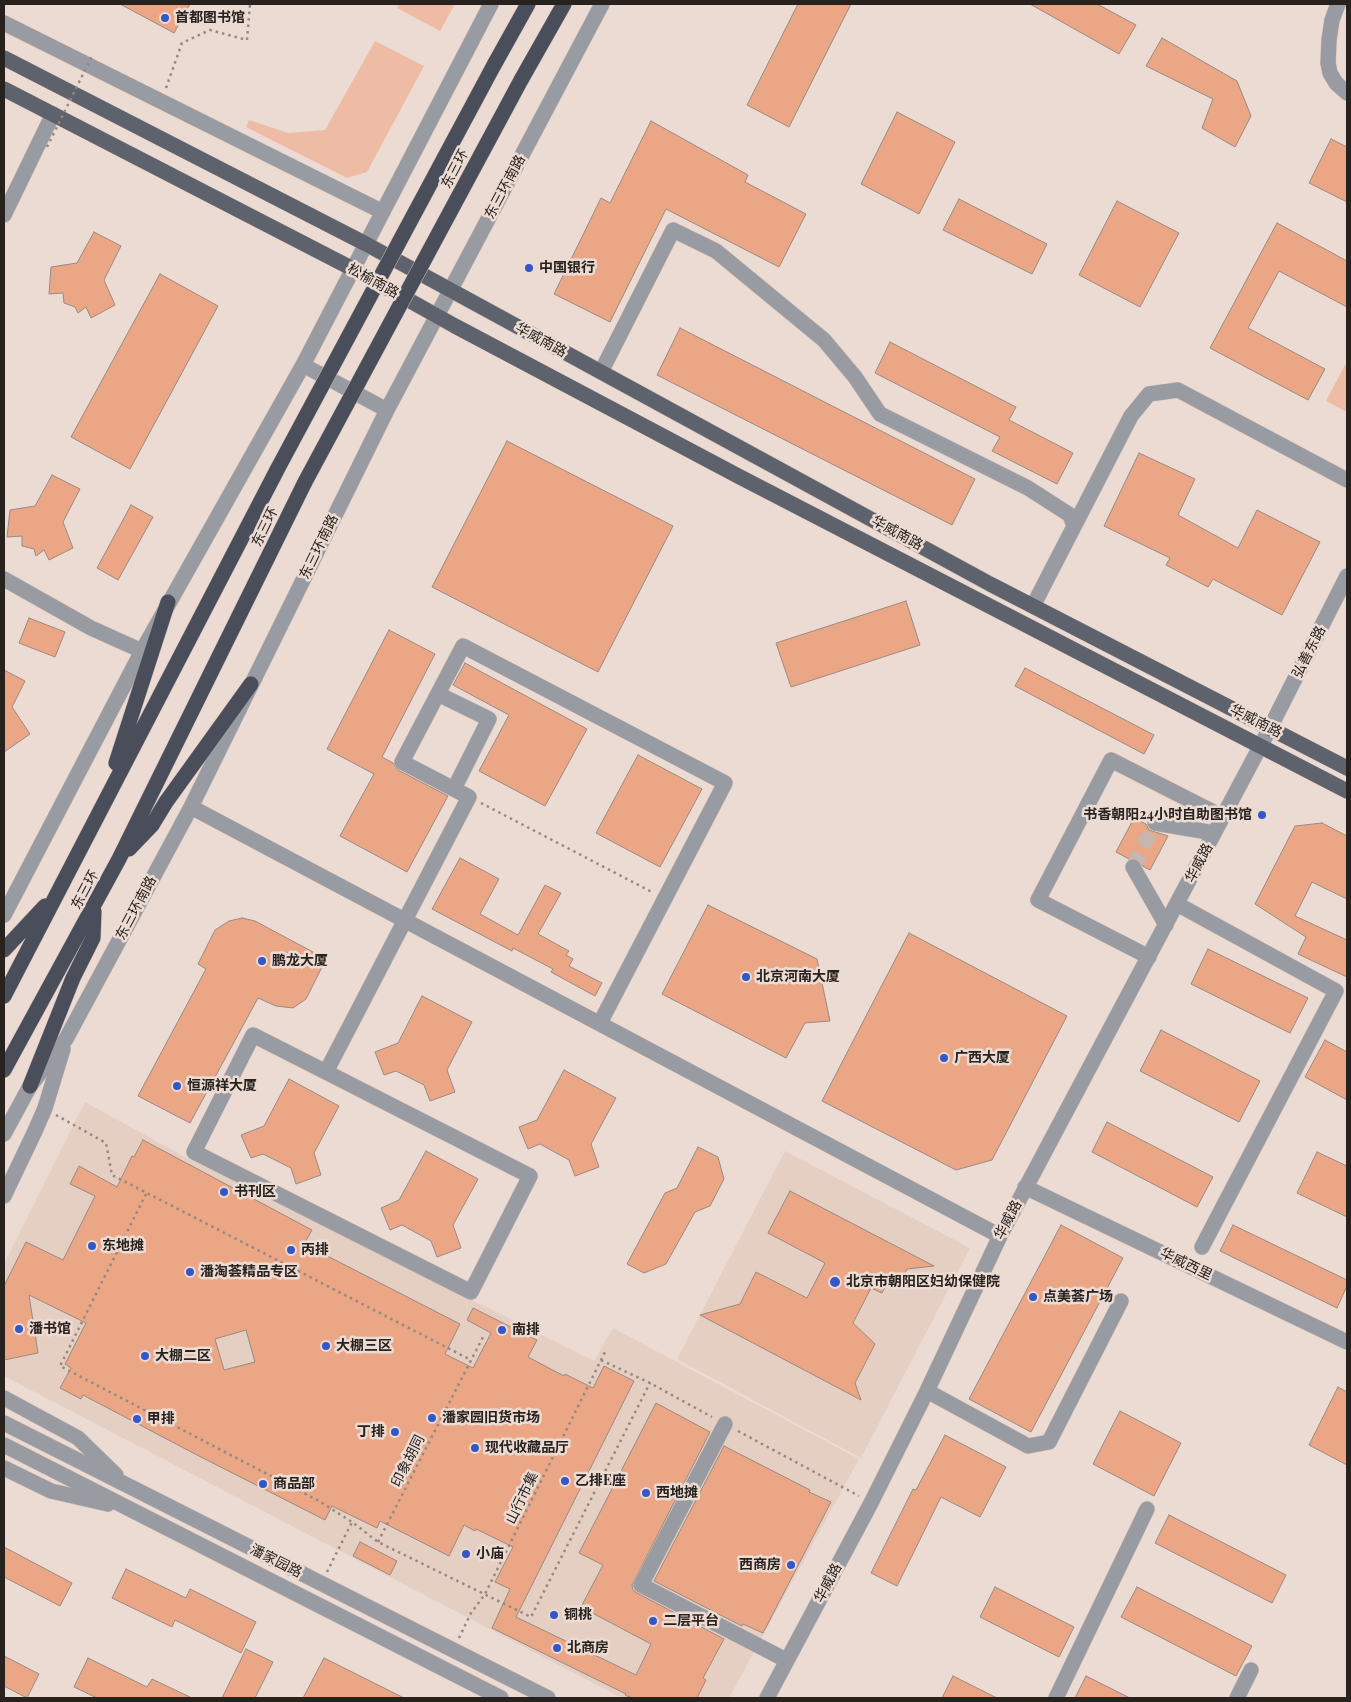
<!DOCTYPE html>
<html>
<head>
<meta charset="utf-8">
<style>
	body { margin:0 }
	#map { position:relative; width:1351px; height:1702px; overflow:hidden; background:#ecdbd3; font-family:"Playfair Display",serif }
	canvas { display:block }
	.frame { position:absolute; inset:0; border:5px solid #28221f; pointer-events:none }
</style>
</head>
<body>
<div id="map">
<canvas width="1351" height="1702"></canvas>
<div class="frame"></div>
</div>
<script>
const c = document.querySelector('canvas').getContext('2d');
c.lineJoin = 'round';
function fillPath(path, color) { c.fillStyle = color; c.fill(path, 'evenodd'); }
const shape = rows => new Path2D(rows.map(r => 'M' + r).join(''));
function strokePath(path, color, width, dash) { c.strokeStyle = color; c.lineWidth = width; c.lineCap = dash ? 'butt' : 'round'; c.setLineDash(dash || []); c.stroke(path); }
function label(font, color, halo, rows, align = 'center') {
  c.font = font + ' "Playfair Display","Noto Sans SC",serif'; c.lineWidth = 5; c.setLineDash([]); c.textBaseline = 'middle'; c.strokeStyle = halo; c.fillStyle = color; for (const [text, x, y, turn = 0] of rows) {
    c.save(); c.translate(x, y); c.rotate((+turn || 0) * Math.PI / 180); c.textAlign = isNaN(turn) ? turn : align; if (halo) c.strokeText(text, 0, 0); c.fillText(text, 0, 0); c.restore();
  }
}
const built = shape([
	[85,1102,183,1156,594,1361,613,1328,859,1459,729,1698,622,1698,4,1376,4,1264],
	[785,1151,970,1248,861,1458,677,1359]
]);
const green = shape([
	[399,4,455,4,440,31,397,8],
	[375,41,424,66,367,172,347,178,246,127,249,120,288,133,325,130],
	[1347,361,1347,412,1326,401]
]);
const building = shape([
	[120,4,190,4,174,33,120,4],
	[798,4,851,4,789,127,747,105,798,4],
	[1030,4,1097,4,1136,25,1119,54,1030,4],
	[1162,38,1237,81,1251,116,1235,147,1202,128,1213,99,1146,66,1162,38],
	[897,112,955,142,919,214,861,184,897,112],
	[651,121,748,175,745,182,806,214,779,267,666,209,610,322,554,294,601,198,610,203,651,121],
	[1331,139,1347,147,1347,202,1309,183,1331,139],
	[959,199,1047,244,1032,274,943,230,959,199],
	[1117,201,1179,233,1140,307,1079,275,1117,201],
	[1277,223,1347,261,1347,307,1279,271,1248,328,1325,369,1308,400,1210,348,1277,223],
	[94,232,121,246,104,280,115,305,91,318,86,307,78,313,75,307,64,303,63,293,49,294,51,267,77,263,94,232],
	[160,274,218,306,130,469,71,437,160,274],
	[680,328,975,479,952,525,657,375,680,328],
	[890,342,1016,407,1009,420,1073,453,1057,484,992,451,1000,437,875,373,890,342],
	[507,441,673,526,598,672,432,587,507,441],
	[1139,453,1195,479,1178,515,1238,548,1257,510,1320,542,1282,615,1213,579,1208,587,1166,565,1170,558,1104,526,1139,453],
	[52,475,80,489,63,522,73,548,49,560,44,550,36,556,34,549,22,546,22,536,7,537,10,510,35,506,52,475],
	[131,505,153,517,118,580,97,568,131,505],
	[906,601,920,645,791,687,776,643,906,601],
	[29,618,65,632,55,657,19,643,29,618],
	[389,630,435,654,382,757,393,763,398,770,448,796,407,872,340,836,374,774,327,749,389,630],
	[465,663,587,729,545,806,479,771,509,715,453,685,465,663],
	[1025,668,1154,735,1144,754,1015,686,1025,668],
	[4,670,25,681,12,707,30,734,4,752,4,670],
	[638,755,702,789,660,867,596,833,638,755],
	[1134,818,1146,824,1149,830,1168,836,1150,870,1144,867,1137,859,1129,859,1116,852,1134,818],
	[1322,823,1347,836,1347,899,1312,882,1295,916,1347,940,1347,977,1298,954,1306,937,1255,904,1295,826,1322,823],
	[460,858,499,879,480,914,518,935,545,885,561,893,538,934,569,951,566,955,573,959,569,966,602,983,595,996,551,972,553,969,513,948,512,951,432,909,460,858],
	[708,905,817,959,830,1021,805,1023,786,1058,662,994,708,905],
	[242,918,255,921,326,959,306,999,293,1008,276,1006,258,998,190,1123,138,1096,206,969,198,964,215,930,229,921,242,918],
	[909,933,1067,1016,992,1160,956,1170,822,1101,909,933],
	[1208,949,1308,998,1290,1033,1191,984,1208,949],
	[422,996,472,1022,447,1070,455,1092,430,1101,424,1085,396,1071,384,1075,375,1052,398,1043,422,996],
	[1161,1030,1260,1081,1239,1122,1140,1071,1161,1030],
	[1325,1040,1347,1052,1347,1100,1305,1077,1325,1040],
	[564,1070,616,1098,591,1144,599,1167,575,1176,569,1160,540,1144,528,1149,519,1127,537,1120,564,1070],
	[289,1079,339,1106,314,1153,321,1175,296,1184,291,1168,263,1154,251,1158,241,1135,264,1126,289,1079],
	[1107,1122,1213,1177,1197,1207,1092,1152,1107,1122],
	[143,1140,312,1230,304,1244,460,1324,445,1354,473,1368,491,1333,467,1320,473,1308,537,1340,528,1357,564,1376,565,1374,593,1388,604,1366,634,1381,516,1617,636,1675,651,1644,581,1607,603,1565,579,1553,656,1403,710,1432,632,1585,633,1590,637,1593,724,1639,703,1678,706,1680,697,1698,632,1698,625,1695,626,1694,492,1628,510,1589,495,1582,513,1547,476,1529,475,1531,464,1525,449,1556,380,1521,377,1528,332,1506,325,1520,197,1455,83,1395,81,1399,60,1388,71,1368,65,1364,86,1323,29,1295,38,1353,4,1360,4,1286,26,1242,63,1260,95,1196,70,1184,79,1166,117,1187,132,1156,134,1157,143,1140],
	[246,1330,255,1362,224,1370,215,1339,246,1330],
	[698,1147,718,1157,724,1179,710,1206,695,1212,666,1264,644,1273,627,1264,665,1193,677,1188,698,1147],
	[426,1151,478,1179,453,1225,461,1248,437,1257,431,1241,402,1225,390,1230,381,1208,399,1200,426,1151],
	[1317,1152,1347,1166,1347,1217,1297,1193,1317,1152],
	[790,1191,934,1266,907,1269,901,1280,891,1275,882,1293,871,1288,853,1323,875,1344,855,1383,861,1400,700,1315,740,1304,756,1272,807,1298,825,1263,768,1233,790,1191],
	[1061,1225,1123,1258,1031,1432,969,1399,1061,1225],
	[1233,1225,1347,1280,1347,1286,1337,1308,1220,1251,1233,1225],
	[1338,1387,1347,1392,1347,1465,1309,1445,1338,1387],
	[1120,1411,1181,1443,1154,1496,1093,1464,1120,1411],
	[945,1435,1006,1467,980,1517,941,1497,897,1586,871,1573,913,1489,916,1490,945,1435],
	[724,1446,810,1490,809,1492,831,1502,763,1633,743,1624,742,1626,654,1581,724,1446],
	[1169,1515,1286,1575,1272,1603,1155,1543,1169,1515],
	[360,1542,397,1561,390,1575,353,1556,360,1542],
	[4,1547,72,1583,60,1606,4,1577,4,1547],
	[126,1569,186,1598,190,1589,256,1622,241,1653,175,1620,172,1627,112,1598,126,1569],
	[995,1587,1074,1627,1059,1657,980,1617,995,1587],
	[1137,1587,1252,1646,1236,1676,1121,1617,1137,1587],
	[246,1649,273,1662,255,1698,222,1698,246,1649],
	[4,1656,39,1674,27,1698,4,1686,4,1656],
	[88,1658,147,1687,152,1679,192,1698,97,1698,74,1687,88,1658],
	[324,1658,404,1698,303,1698,324,1658],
	[953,1676,997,1698,942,1698,953,1676],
	[1086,1676,1130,1698,1075,1698,1086,1676]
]);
const minorTunnel = shape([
	[1133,867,1155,823]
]);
const path = shape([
	[166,88,182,43,210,30,247,40,250,4],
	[481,803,652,892],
	[56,1115,106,1143,112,1175,471,1360],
	[146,1194,60,1366,319,1501,352,1522,378,1542,531,1617,650,1383],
	[601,1360,650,1383,712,1417],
	[738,1431,859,1496],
	[378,1542,484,1335],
	[327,1572,352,1522],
	[459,1638,471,1613,485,1594,605,1352]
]);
const minor = shape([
	[1338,4,1332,20,1329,40,1328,63,1330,73,1336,83,1347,93],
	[4,23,383,212],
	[4,215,53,114],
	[303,365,387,410],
	[601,372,673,230,716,251,824,340,855,377,880,414,1028,488,1070,515,1074,526],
	[4,579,91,628,142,651],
	[1033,606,1131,416,1149,394,1178,390,1347,480],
	[438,694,489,719,454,789],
	[191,807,1000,1236],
	[1155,823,1214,833],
	[1133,867,1166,925],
	[1177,904,1336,991,1202,1247],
	[4,915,142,651,303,365,491,4],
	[1149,957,1038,900,1111,760,1223,817],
	[326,1072,253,1035,194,1152,471,1292,530,1176,326,1072,469,797,402,762,463,646,725,783,600,1023],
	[4,1134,30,1086,66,1039,191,807,387,410,602,4],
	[1025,1187,1347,1342],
	[4,1196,35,1131,45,1108,63,1049],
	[927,1391,1028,1446,1049,1442,1121,1301],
	[4,1398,78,1438,116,1475],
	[4,1423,548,1698],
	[725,1424,641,1585,786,1660],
	[4,1445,501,1698],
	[4,1468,51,1491,108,1504],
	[767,1698,871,1503,927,1391,1000,1236,1270,728,1347,576],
	[1056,1698,1147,1509],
	[1237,1698,1251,1670]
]);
const major = shape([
	[4,58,366,244,990,584,1347,768],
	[4,89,353,269,455,326,740,477,1347,791]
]);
const highway = shape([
	[494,65,528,4],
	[521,80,564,4],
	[116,763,168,602],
	[129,849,152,825,166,802,251,684],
	[4,950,45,906],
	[4,996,278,468],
	[4,1070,119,859,305,482],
	[30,1086,73,978,93,938,94,911]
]);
const pathBridge = shape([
	[47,147,92,56]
]);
const highwayBridge = shape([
	[278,468,494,65],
	[305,482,521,80]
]);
const markers = [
	[165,18,5,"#3457c8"],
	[529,268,5,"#3457c8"],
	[1262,815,5,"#3457c8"],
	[262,961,5,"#3457c8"],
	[746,977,5,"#3457c8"],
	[944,1058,5,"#3457c8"],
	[177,1086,5,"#3457c8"],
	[224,1192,5,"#3457c8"],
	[92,1246,5,"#3457c8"],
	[291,1250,5,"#3457c8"],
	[190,1272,5,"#3457c8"],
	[835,1282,6,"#3457c8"],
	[1033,1297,5,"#3457c8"],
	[19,1329,5,"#3457c8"],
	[502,1330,5,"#3457c8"],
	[326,1346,5,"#3457c8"],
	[145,1356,5,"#3457c8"],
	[432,1418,5,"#3457c8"],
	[137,1419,5,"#3457c8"],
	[395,1432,5,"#3457c8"],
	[475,1448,5,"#3457c8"],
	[565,1481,5,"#3457c8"],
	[263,1484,5,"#3457c8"],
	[646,1493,5,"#3457c8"],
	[466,1554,5,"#3457c8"],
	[791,1565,5,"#3457c8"],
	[554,1615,5,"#3457c8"],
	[653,1621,5,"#3457c8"],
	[557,1648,5,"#3457c8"]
];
const poiNames = [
	["首都图书馆",175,18],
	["中国银行",539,268],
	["书香朝阳24小时自助图书馆",1252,815,"right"],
	["鹏龙大厦",272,961],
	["北京河南大厦",756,977],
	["广西大厦",954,1058],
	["恒源祥大厦",187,1086],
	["书刊区",234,1192],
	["东地摊",102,1246],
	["丙排",301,1250],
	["潘淘荟精品专区",200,1272],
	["北京市朝阳区妇幼保健院",846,1282],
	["点美荟广场",1043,1297],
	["潘书馆",29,1329],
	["南排",512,1330],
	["大棚三区",336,1346],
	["大棚二区",155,1356],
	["潘家园旧货市场",442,1418],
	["甲排",147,1419],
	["丁排",385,1432,"right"],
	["现代收藏品厅",485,1448],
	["乙排E座",575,1481],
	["商品部",273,1484],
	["西地摊",656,1493],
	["小庙",476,1554],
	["西商房",781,1565,"right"],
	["铜桃",564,1615],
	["二层平台",663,1621],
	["北商房",567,1648]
];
const streetNames = [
	["东三环",455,169,-62],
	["东三环南路",505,187,-62],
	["松榆南路",373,281,29],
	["华威南路",541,340,29],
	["东三环",265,527,-64],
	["华威南路",897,533,29],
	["东三环南路",319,547,-64],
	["弘善东路",1309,652,-63],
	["华威南路",1256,721,27],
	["华威路",1199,863,-62],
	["东三环",85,890,-62],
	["东三环南路",136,908,-62],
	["华威路",1008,1220,-62],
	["华威西里",1186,1264,26],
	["印象胡同",408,1461,-63],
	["山行市集",522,1498,-64],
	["潘家园路",276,1561,27],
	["华威路",828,1583,-62]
];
fillPath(built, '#e5cec2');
fillPath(green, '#eebca4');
fillPath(building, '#eaa685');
strokePath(building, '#998a83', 1);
strokePath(minorTunnel, '#c5b6af', 15, [15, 8]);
strokePath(minor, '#c9bab3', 16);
strokePath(major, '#c9bab3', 16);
strokePath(highway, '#c9bab3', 16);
strokePath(path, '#958983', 2.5, [2.5, 4]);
strokePath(minor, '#989ba1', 15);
strokePath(major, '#5d626d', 15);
strokePath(highway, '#494e5a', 15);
strokePath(highwayBridge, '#c9bab3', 16, []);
strokePath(pathBridge, '#958983', 2.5, [2.5, 4]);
strokePath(highwayBridge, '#494e5a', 15);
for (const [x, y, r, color] of markers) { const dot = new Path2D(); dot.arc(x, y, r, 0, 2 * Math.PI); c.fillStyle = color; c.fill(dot); strokePath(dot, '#ecdbd3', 2); }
label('bold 14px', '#28221f', '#ecdbd3', poiNames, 'left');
label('14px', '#28221f', '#ecdbd3', streetNames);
</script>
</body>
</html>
